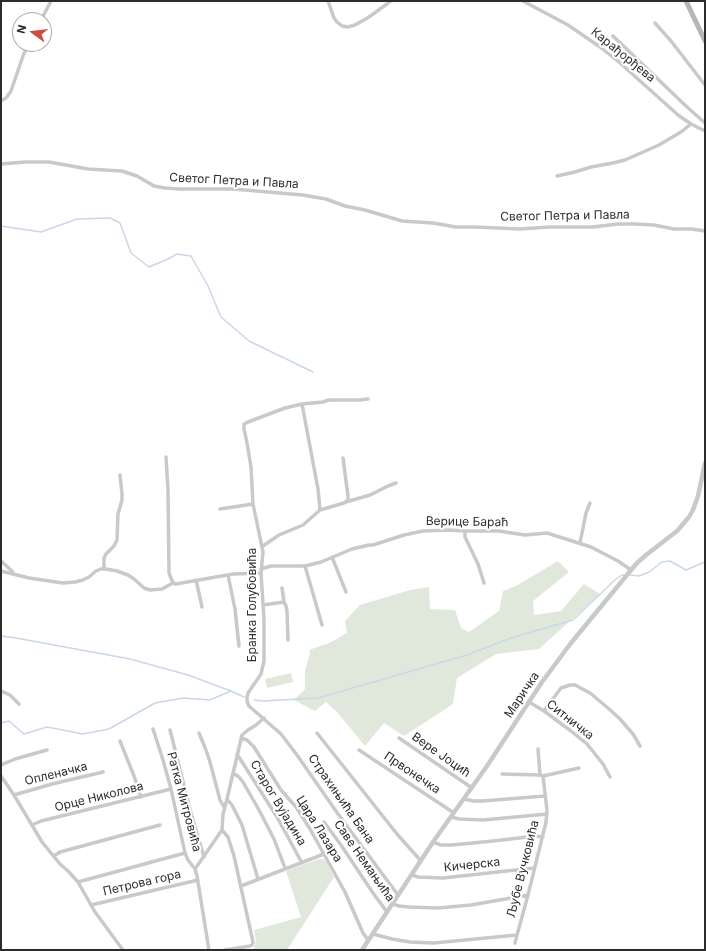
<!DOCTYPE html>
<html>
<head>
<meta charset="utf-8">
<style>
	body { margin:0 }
	#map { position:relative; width:706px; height:951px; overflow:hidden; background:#fff; font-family:Inter,sans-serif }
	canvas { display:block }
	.frame { position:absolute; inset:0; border:2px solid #2c2c2c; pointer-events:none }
	.north { position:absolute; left:12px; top:12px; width:40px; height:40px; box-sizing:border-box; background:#fff; border:1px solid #ababab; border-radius:50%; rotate:285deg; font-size:11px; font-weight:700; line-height:16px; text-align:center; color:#2c2c2c }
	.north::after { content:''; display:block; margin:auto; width:14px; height:18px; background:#cf4e43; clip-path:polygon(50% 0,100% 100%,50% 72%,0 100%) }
</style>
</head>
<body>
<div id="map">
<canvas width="706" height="951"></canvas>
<div class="frame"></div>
<div class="north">N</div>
</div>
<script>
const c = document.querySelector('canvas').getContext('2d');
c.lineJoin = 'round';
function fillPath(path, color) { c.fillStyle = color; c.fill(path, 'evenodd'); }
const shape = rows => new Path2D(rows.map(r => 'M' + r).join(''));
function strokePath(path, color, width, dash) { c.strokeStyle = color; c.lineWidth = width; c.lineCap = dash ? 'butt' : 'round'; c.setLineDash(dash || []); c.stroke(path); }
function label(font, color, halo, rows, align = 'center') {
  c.font = font + ' Inter,sans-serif'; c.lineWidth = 4; c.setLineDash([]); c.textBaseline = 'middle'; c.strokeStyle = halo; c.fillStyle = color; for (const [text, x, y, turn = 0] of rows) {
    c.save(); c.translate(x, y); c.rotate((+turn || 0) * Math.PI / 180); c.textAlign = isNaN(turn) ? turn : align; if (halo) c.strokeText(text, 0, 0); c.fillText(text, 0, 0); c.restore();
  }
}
const green = shape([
	[558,561,569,572,533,601,534,615,561,611,584,584,600,594,539,649,496,654,457,678,453,704,404,736,384,723,365,746,337,712,326,702,315,711,294,700,305,689,305,671,310,653,309,650,329,643,347,633,345,621,360,605,410,590,429,587,430,609,455,610,461,628,469,632,499,611,503,591,516,586],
	[291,673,293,682,267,688,265,679],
	[319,859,323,859,326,862,334,877,287,950,250,950,253,950,256,941,254,930,301,917,286,871]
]);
const stream = shape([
	[1,226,41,232,77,219,110,218,120,223,131,253,149,267,168,259,177,254,191,256,208,286,221,317,249,341,313,372],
	[630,575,639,576,649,572,662,562,670,561,686,570,705,562],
	[1,636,16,638,130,659,188,675,231,691,244,697],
	[254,700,264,701,318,698,467,655,511,638,573,620,616,579,622,575,626,575],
	[1,723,9,721,24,734,47,727,83,734,109,729,155,703,184,698,210,700,231,691]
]);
const minor = shape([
	[328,1,334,18,337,22,342,26,348,27,355,25,369,17,391,1],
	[523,1,568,25,600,47,619,62,678,115,691,124,705,131],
	[41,20,51,1],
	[655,23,671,41,705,85],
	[613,36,687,107,705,123],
	[1,101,6,98,11,91,24,53,29,44],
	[1,164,25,162,49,162,88,169,122,171,137,176,154,186,165,188,180,189,233,189,303,195,326,199,345,206,365,210,402,221,433,223,456,227,475,227,520,229,549,227,593,227,618,224,635,224,654,225,674,229,692,229,705,231],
	[557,176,575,172,591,167,613,163,625,160,659,145,681,132,691,124],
	[368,399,359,400,329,400,323,402,302,404,285,408,248,422,244,424,244,429,247,443,251,467,253,504,263,552,261,573,264,619,264,661,261,674,248,693,247,697,247,701,249,706,281,734,297,755,338,814,398,895],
	[166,457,168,490,169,573,173,583,176,584,233,574,261,573],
	[346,502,370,495,388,486,396,483],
	[220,509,253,504],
	[320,510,344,503,348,500,348,496,343,458],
	[465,531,465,537,478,564,484,583],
	[580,543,586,513,590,503],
	[263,546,279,535,303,525,320,510,318,489,302,404],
	[332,557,346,592],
	[1,561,12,571,13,573],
	[305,566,322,625],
	[104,569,104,558,106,554,114,546,117,540,118,514,122,500,122,494,120,475],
	[261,569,271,566,305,566,321,562,352,549,369,545,373,545,404,535,423,531,449,530,465,531,499,531,525,535,547,533,591,547,618,561,631,570],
	[1,571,29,578,63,583,75,582,83,580,89,577,96,571,101,569,106,569,117,571,128,575,134,579,144,588,150,590,162,589,173,583],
	[228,575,235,609,239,646],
	[196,580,202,607],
	[282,588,284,602],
	[263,605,284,602,286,606,287,611,288,640],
	[1,691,10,695,19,704],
	[529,702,544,711,571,731,587,744,603,764,610,777],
	[544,711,561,688,570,685,575,685,590,693,608,708,620,719,633,734,640,746],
	[153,729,163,760,171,789,185,853,188,860,195,869,197,876,209,950],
	[170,730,191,813,204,857],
	[199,733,206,750,210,762,220,800,224,807],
	[317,733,397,834,421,861],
	[241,738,247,740,254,747,281,790,296,807,310,829,345,892,363,933,368,940],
	[399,738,472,788],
	[120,741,134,776,141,797],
	[359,750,454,813],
	[237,754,277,817,302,863],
	[1,765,15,759,47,750],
	[233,773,239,777,243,782,259,810,274,839,285,868],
	[502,774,540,775],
	[1,776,14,795,42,842,60,864,68,871,78,882,95,912,123,950],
	[543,776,579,768],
	[14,795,52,784,103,772],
	[227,799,232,805,242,825,258,879],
	[464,799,473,801,482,801,545,796],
	[451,817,459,819,483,820,547,814],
	[324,822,341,845,373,893,387,912],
	[32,825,41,821,171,789],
	[222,830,228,837,234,856,253,942,252,945,250,946,225,950],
	[433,842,441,845,452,845,493,841,536,836,543,837],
	[54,856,60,852,160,825],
	[195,869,222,830,223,814,227,799,242,735,248,730,256,725,264,718],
	[412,875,418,877,443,878,534,868],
	[78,882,185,853],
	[241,886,324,854],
	[393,904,399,906,409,907,438,908,471,905,528,895],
	[91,905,198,880],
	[373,934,392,939,410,942,434,943,517,935],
	[515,943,517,935,528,895,546,822,547,810,543,776,540,775,538,749]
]);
const tertiary = shape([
	[362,950,433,842,487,766,542,682,571,643,636,564,646,555,677,531,689,517,693,510,698,496,705,463]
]);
const secondary = shape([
	[686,1,705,41]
]);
const streetNames = [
	["Карађорђева",623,55,39],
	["Светог Петра и Павла",234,181,3],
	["Светог Петра и Павла",565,216,-1],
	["Верице Бараћ",467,522,1],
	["Бранка Голубовића",252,605,-90],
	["Маричка",522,695,-56],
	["Ситничка",570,720,38],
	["Вере Јоцић",441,755,35],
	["Првонечка",412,773,34],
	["Опленачка",56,774,-14],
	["Орце Николова",99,797,-14],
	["Страхињића Бана",341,799,55],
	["Ратка Митровића",184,802,75],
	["Старог Вујадина",278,803,59],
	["Цара Лазара",319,829,58],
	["Саве Немањића",364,861,55],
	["Кичерска",472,865,-6],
	["Љубе Вучковића",523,869,-76],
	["Петрова гора",142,883,-13]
];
fillPath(green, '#e0e8db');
strokePath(stream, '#cad7e6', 1.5);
strokePath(minor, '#c9c9c9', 3.5);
strokePath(tertiary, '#c9c9c9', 4.5);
strokePath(secondary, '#b6b6b6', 5);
label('12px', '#2c2c2c', '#fff', streetNames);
</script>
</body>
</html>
